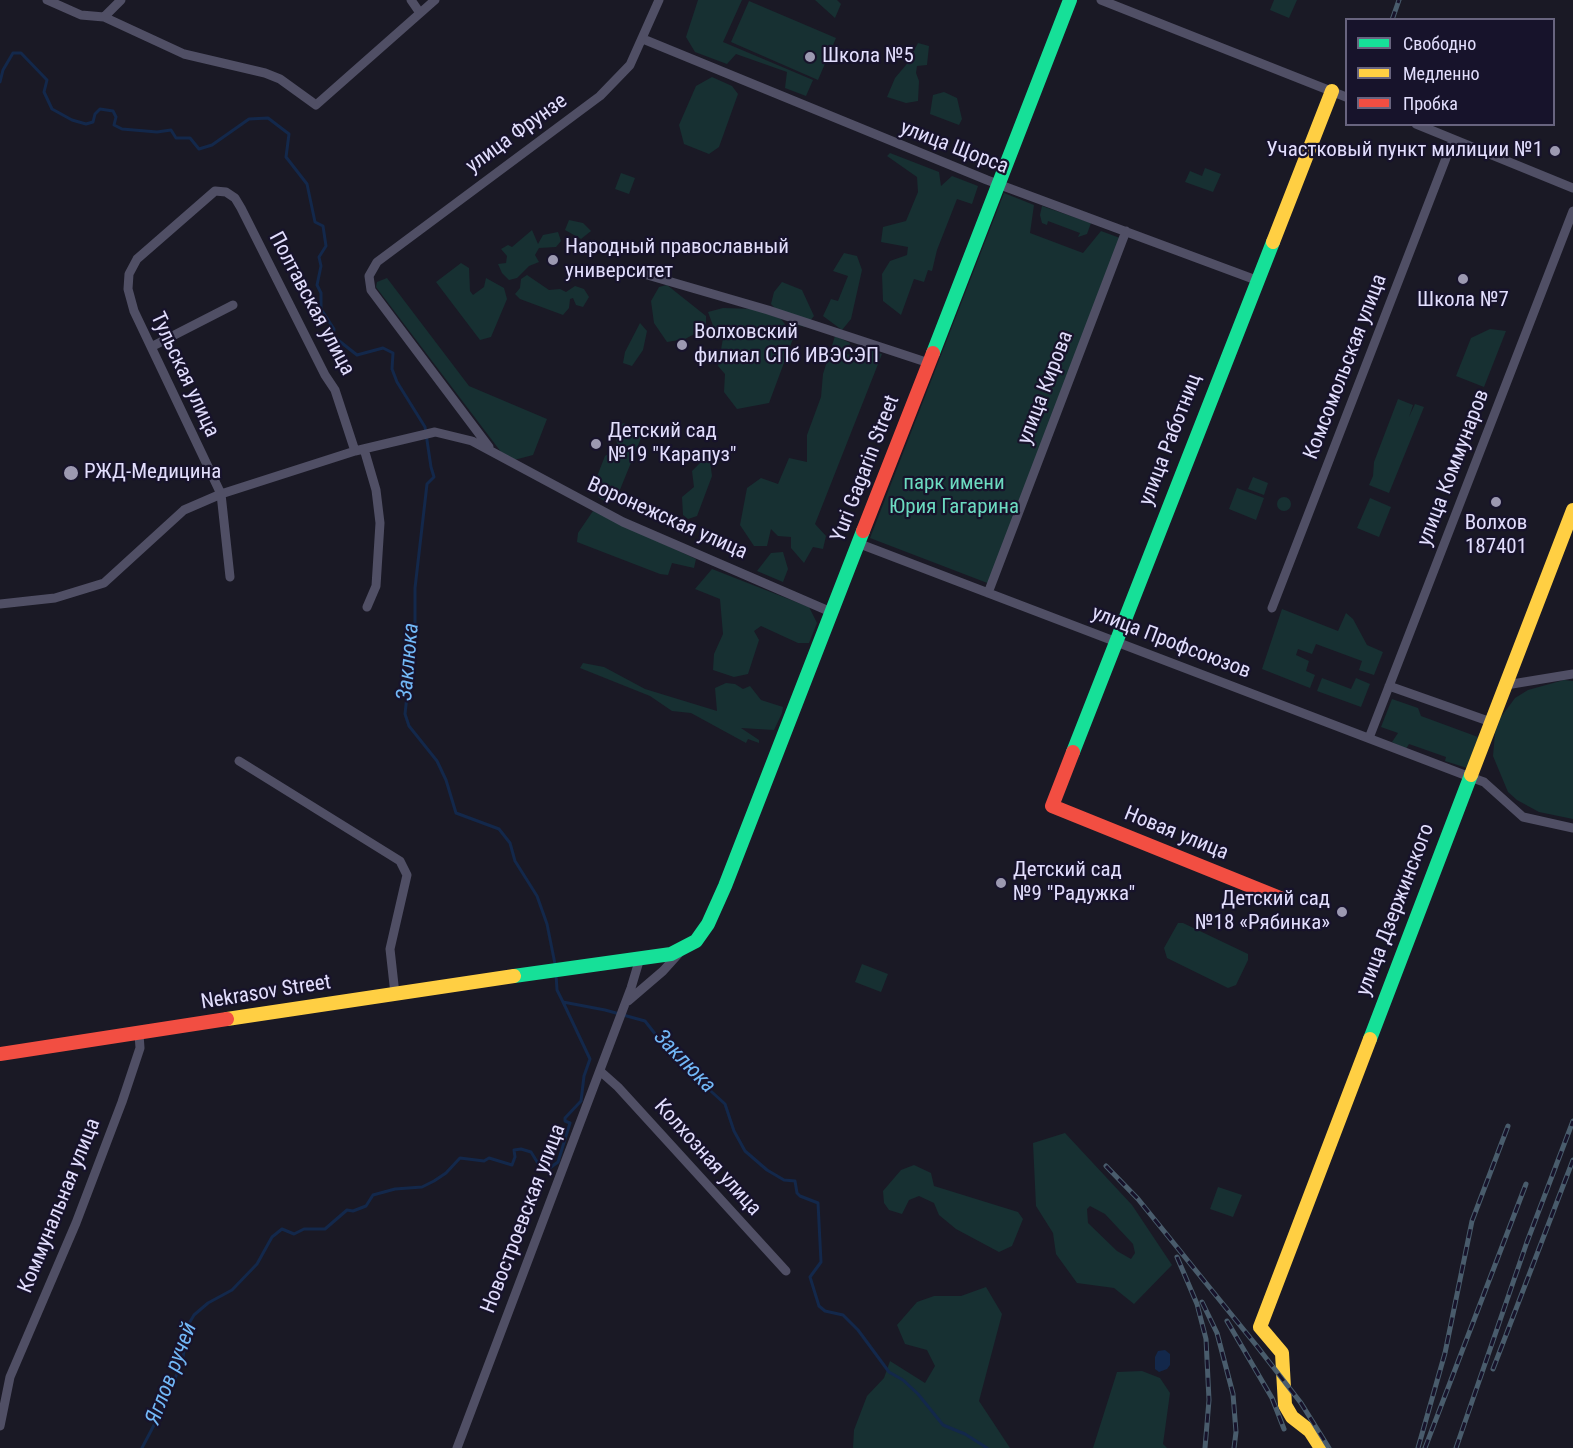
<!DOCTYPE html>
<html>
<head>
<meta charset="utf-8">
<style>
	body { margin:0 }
	#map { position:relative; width:1573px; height:1448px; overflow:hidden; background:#1a1925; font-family:"Roboto Condensed",sans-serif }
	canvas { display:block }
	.legend { position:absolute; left:1345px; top:18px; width:210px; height:108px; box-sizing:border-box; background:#17132b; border:2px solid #68647f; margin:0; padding:8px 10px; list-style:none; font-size:18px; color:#e2defd }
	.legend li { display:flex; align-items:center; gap:12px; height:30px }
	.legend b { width:30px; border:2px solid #68647f }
</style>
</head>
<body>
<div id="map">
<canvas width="1573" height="1448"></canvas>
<ul class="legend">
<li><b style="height:8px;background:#16e098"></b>Свободно</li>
<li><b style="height:8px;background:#ffcf43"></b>Медленно</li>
<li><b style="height:8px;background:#f24e42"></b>Пробка</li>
</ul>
</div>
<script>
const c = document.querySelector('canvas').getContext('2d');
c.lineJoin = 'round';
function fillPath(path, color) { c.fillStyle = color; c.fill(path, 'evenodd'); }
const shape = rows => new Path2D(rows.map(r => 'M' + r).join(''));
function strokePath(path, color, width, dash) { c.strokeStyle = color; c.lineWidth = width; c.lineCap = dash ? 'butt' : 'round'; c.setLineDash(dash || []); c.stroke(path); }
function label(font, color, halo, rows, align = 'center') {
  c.font = font + ' "Roboto Condensed",sans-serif'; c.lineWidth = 4.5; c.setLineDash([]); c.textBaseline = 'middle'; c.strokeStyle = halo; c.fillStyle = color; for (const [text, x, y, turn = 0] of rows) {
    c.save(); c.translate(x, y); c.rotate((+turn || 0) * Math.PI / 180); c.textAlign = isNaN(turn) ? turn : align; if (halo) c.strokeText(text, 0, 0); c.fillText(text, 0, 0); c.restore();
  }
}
const green = shape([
	[698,0,742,0,723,42,813,80,806,96,785,88,787,72,736,54,727,64,695,52,686,37],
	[815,0,837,0,841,4,835,18],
	[1274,0,1297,0,1289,18,1270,10],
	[749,1,836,38,818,80,731,42],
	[918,43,929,46,927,65,917,66,916,73,919,81,918,101,906,103,887,97,895,78,906,65],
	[712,77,732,86,738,94,719,147,709,154,684,144,679,125,696,86],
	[944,92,957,98,962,119,959,125,930,114,933,95],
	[890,153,939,172,941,186,952,176,978,186,972,204,957,199,937,250,932,271,928,270,924,282,914,279,901,315,883,301,882,274,890,261,907,255,908,247,881,242,883,227,906,221,918,192,917,177,887,156],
	[1205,168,1221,174,1213,192,1185,182,1190,171,1202,176],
	[621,173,635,178,629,194,615,189],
	[1004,193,1034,205,1030,233,1083,253,1101,231,1120,238,990,584,870,538],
	[1042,206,1091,223,1087,234,1078,237,1080,233,1048,221,1047,225,1042,223,1040,215],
	[569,220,583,223,591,231,581,239,565,230],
	[532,230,538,244,543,235,558,232,561,241,556,247,539,248,535,255,539,262,529,266,517,278,509,280,502,273,498,264,506,263,507,256,501,249,508,245,512,247],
	[844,253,857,256,862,270,851,319,842,330,823,316,831,299,838,301,848,276,833,271],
	[461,263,469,268,470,291,473,295,484,287,486,278,504,288,507,299,491,337,480,340,436,282],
	[527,275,549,290,560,289,566,292,575,286,584,289,589,297,583,307,576,305,573,298,570,299,569,308,563,315,520,299,515,294,520,288,521,279],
	[387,278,469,386,547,419,533,455,514,460,501,452,376,287,377,282],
	[782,282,802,290,814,316,805,327,789,323,771,304,774,292],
	[667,285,706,316,706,328,685,339,667,342,654,323,651,301,659,287],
	[723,308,755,309,781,319,794,336,769,403,737,409,724,392,725,374,718,366,724,333,715,331,708,312],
	[640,323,647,331,643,350,632,366,623,363,625,352],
	[1490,329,1506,331,1484,387,1456,376,1471,338],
	[835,336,850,343,847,354,860,358,867,349,882,354,815,524,826,536,823,549,813,547,804,563,791,548,791,537,778,536,771,529,767,546,754,546,740,525,747,488,761,478,778,484,789,458,807,462,807,435,821,397,823,374],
	[1398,399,1413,405,1409,417,1415,404,1424,407,1389,493,1369,485,1373,476,1374,462],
	[623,423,637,428,641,438,615,502,606,502,598,497,596,479,605,456,618,447,615,434],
	[702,461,710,461,712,476,697,516,688,519,683,515,682,497,694,487,692,471],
	[1253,477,1268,483,1264,495,1248,489],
	[1237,488,1264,498,1256,520,1229,509],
	'1277 504a7 7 0 1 1 14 0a7 7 0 1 1-14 0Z',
	[1370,498,1391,507,1379,537,1357,528],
	[593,511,696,559,694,568,672,563,668,575,660,574,577,542,578,533],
	[783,552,788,569,783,582,757,571,771,553],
	[712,569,809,607,817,623,809,643,798,643,761,626,754,631,759,640,748,674,734,677,713,670,714,654,723,634,720,599,695,589],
	[1282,609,1338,631,1346,613,1353,619,1367,645,1383,652,1374,675,1359,670,1362,661,1316,644,1312,654,1298,649,1296,655,1309,661,1306,671,1315,675,1310,688,1262,669],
	[583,663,604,667,645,689,717,711,715,688,726,683,735,684,743,689,750,686,761,700,783,707,782,713,774,730,741,728,759,740,759,743,748,739,746,743,691,713,672,711,650,696,580,668],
	[1322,678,1351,689,1356,678,1370,684,1361,707,1317,691],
	[1564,680,1573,681,1573,819,1539,812,1517,800,1508,792,1493,756,1495,733,1501,717,1515,698,1528,690],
	[1392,699,1418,708,1421,716,1478,737,1467,768,1445,761,1446,757,1409,744,1406,749,1392,742,1398,733,1381,727],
	[1178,923,1183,923,1248,954,1248,960,1236,985,1228,988,1167,958,1164,948],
	[862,964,888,974,881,992,855,982],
	[1065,1133,1132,1205,1172,1265,1134,1304,1114,1288,1077,1283,1056,1254,1053,1233,1036,1206,1033,1143],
	[1090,1206,1105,1214,1133,1244,1135,1253,1131,1259,1117,1251,1088,1223,1087,1209],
	[914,1165,931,1173,934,1186,1018,1212,1023,1219,1012,1246,999,1252,956,1229,939,1215,934,1203,919,1196,909,1200,902,1214,889,1210,884,1203,883,1191,901,1170],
	[1218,1187,1242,1195,1233,1217,1210,1209],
	[986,1287,1002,1314,979,1401,1010,1448,853,1448,854,1430,867,1396,884,1378,890,1361,925,1383,935,1366,927,1350,905,1344,897,1325,917,1302,934,1296,961,1296],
	[1142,1371,1160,1378,1170,1393,1163,1444,1167,1448,1093,1448,1117,1372]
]);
const water = shape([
	[1165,1350,1170,1354,1170,1365,1167,1369,1159,1372,1155,1369,1155,1357,1158,1351]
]);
const stream = shape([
	[0,82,3,70,13,53,21,53,47,80,44,92,52,109,72,120,86,124,93,122,95,114,100,109,113,111,116,117,114,125,122,129,157,132,171,130,176,138,190,138,199,149,212,145,249,119,268,118,289,134,286,157,307,184,315,222,323,226,326,246,319,257,321,266,317,285,321,293,321,309,334,329,333,336,357,355,383,348,393,353,392,369,397,382,425,427,431,467,434,477,427,484,415,588,415,622,405,714,409,726,437,761,446,780,456,813,499,829,510,843,515,861,537,896,547,924,555,964],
	[556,974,557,990,563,1002,605,1010,645,1021,667,1049,688,1062,702,1083,725,1104,734,1131,745,1151,767,1170,784,1180,795,1181,797,1193,800,1196,818,1203,821,1262,810,1277,819,1306,825,1311,843,1315,858,1330,889,1372,903,1380,918,1394,943,1425,965,1434,987,1448],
	[142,1448,164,1406,164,1391,173,1384,176,1376,183,1358,187,1327,194,1315,208,1303,232,1290,257,1264,272,1237,282,1229,294,1234,304,1229,325,1229,347,1210,353,1211,366,1206,373,1195,395,1189,422,1187,434,1181,446,1173,460,1158,484,1161,489,1158,512,1165,515,1157,514,1150,521,1149,531,1152,539,1165,547,1170,558,1162,570,1123,565,1121,565,1118,581,1101,584,1076,590,1059,563,1002]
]);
const street = shape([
	[47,0,81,15,104,17,184,54,265,73,280,79,316,105,435,0],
	[411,0,420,13],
	[1101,0,1346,97],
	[104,17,121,0],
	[643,39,987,180,1256,280],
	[1416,124,1573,188],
	[637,272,768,310,929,363],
	[151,347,233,305],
	[489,447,371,290,369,276,377,262,600,96,630,65,659,0],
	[364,449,376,490,380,523,376,586,367,607],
	[860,544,1470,777,1484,782,1523,817,1573,828],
	[230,577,221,494,134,311,128,289,129,274,137,259,215,191,226,192,235,198,241,208,325,375,335,390,355,451],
	[988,593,1126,231],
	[0,604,55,598,104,583,184,510,221,494,355,451,435,432,472,441,623,522,831,612],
	[1272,608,1453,140],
	[1506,685,1573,674],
	[1389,686,1491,722],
	[1369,738,1573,211],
	[239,761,400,861,407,875,390,949,395,994],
	[628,1001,663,971,681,951],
	[600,1071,618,1087,786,1271],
	[0,1426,10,1377,76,1223,122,1102,140,1048,139,1034],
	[457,1448,631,988,640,958]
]);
const fast = shape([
	[933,353,1070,0],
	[1073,752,1273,242],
	[514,976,671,954,696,941,708,924,725,886,863,531],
	[1370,1039,1471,775]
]);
const slow = shape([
	[1273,242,1332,91],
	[1471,775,1573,510],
	[227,1019,514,976],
	[1321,1448,1310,1431,1292,1417,1285,1405,1282,1353,1260,1327,1370,1039]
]);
const jam = shape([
	[863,531,933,353],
	[1073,752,1052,806,1285,900],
	[0,1054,227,1019]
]);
const rail = shape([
	[1392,20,1399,0],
	[1106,1166,1138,1199,1256,1345,1301,1403,1329,1448],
	[1177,1257,1197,1304,1206,1339,1209,1400,1205,1448],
	[1202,1302,1217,1333,1233,1394,1236,1432,1234,1448],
	[1227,1321,1272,1398,1284,1429],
	[1493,1369,1573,1160],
	[1418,1448,1445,1353,1472,1221,1508,1126],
	[1425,1448,1526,1184],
	[1456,1448,1527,1242,1573,1121]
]);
const markers = [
	[810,57,6,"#9c99b1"],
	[1555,151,6,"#9c99b1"],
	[553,260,6,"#9c99b1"],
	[1463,279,6,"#9c99b1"],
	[682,345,6,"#9c99b1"],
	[596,444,6,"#9c99b1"],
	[71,473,8,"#9c99b1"],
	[1496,502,6,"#9c99b1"],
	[1001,883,6,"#9c99b1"],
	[1342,912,6,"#9c99b1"]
];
const poiNames = [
	["Школа №5",822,57],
	["Участковый пункт милиции №1",1543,151,"right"],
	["Народный православный",565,248],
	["университет",565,272],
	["Школа №7",1463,301,"center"],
	["Волховский",694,333],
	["филиал СПб ИВЭСЭП",694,357],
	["Детский сад",608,432],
	["№19 \"Карапуз\"",608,456],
	["РЖД-Медицина",84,473],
	["Волхов",1496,524,"center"],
	["187401",1496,548,"center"],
	["Детский cад",1013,871],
	["№9 \"Радужка\"",1013,895],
	["Детский сад",1330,900,"right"],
	["№18 «Рябинка»",1330,924,"right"]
];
const streetNames = [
	["улица Фрунзе",517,134,-36],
	["улица Щорса",954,148,21],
	["Полтавская улица",311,304,62],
	["Комсомольская улица",1346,367,-69],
	["Тульская улица",184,375,65],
	["улица Кирова",1046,388,-69],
	["улица Работниц",1171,440,-69],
	["улица Коммунаров",1454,468,-69],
	["Yuri Gagarin Street",866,469,-69],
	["Воронежская улица",667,519,24],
	["улица Профсоюзов",1171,643,21],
	["Новая улица",1176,834,22],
	["улица Дзержинского",1396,910,-69],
	["Nekrasov Street",266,993,-9],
	["Колхозная улица",707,1158,48],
	["Коммунальная улица",60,1206,-68],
	["Новостроевская улица",524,1219,-69]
];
const parkNames = [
	["парк имени",954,484],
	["Юрия Гагарина",954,508]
];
const waterNames = [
	["Заклюка",409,662,-85],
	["Заклюка",684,1062,46],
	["Яглов ручей",172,1374,-69]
];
fillPath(green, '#173032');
fillPath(water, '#13284b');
strokePath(stream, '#13284b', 3);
strokePath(street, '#504f65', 9);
strokePath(fast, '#16e098', 14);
strokePath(slow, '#ffcf43', 14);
strokePath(jam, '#f24e42', 14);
strokePath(rail, '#495c6c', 5);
strokePath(rail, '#17132b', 3, [9]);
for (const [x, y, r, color] of markers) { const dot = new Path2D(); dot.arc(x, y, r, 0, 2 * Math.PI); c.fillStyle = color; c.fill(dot); strokePath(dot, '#17132b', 2); }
label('21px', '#e2defd', '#17132b', poiNames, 'left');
label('21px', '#e2defd', '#17132b', streetNames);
label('21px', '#6cdbc1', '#17132b', parkNames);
label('italic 22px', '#72b8f7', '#17132b', waterNames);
</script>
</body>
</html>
